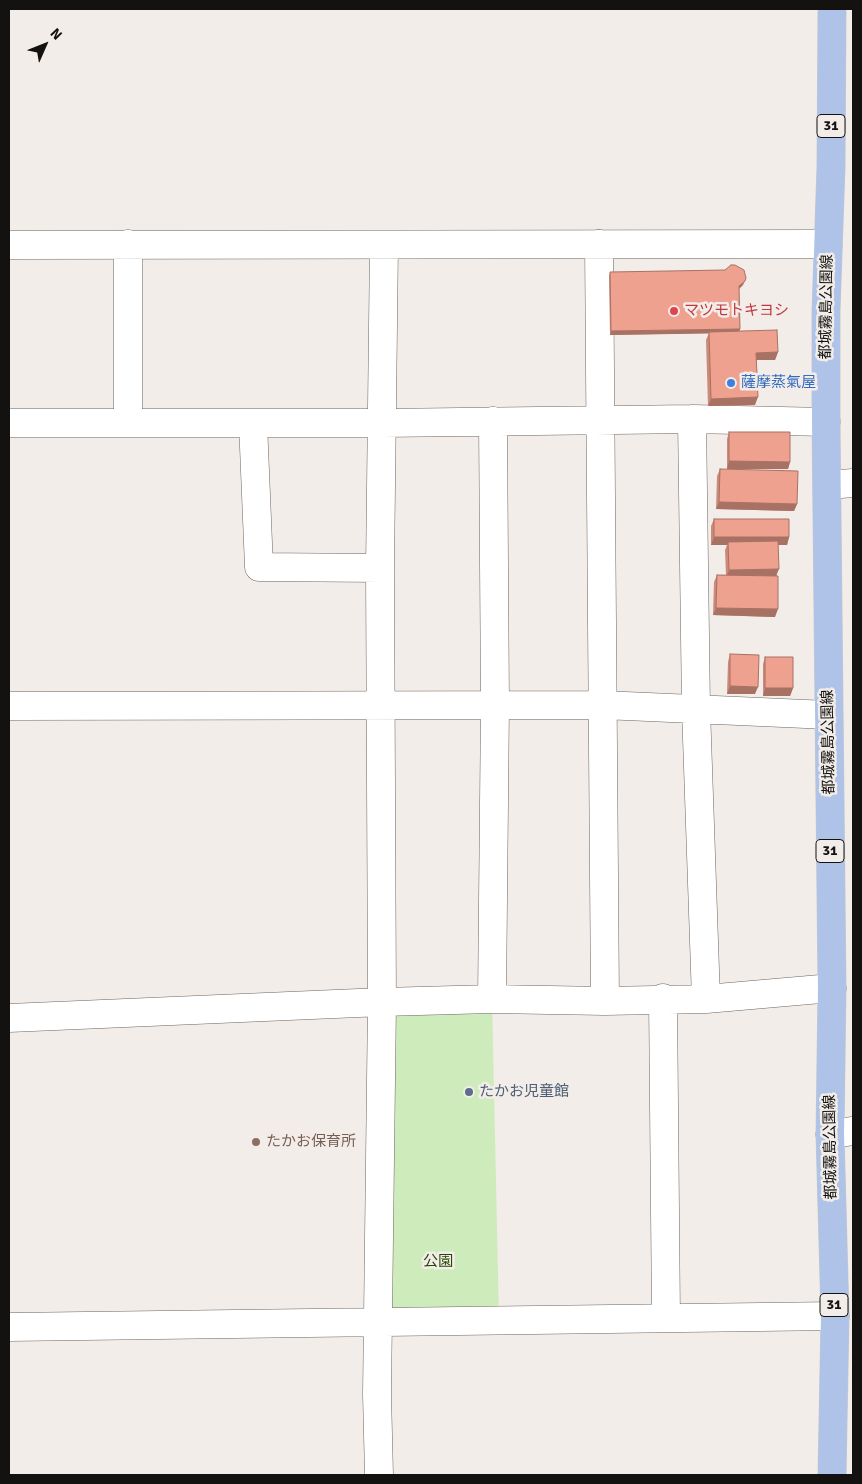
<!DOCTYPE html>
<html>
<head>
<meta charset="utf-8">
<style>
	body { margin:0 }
	#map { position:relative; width:862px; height:1484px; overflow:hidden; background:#f2ede9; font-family:Signika,sans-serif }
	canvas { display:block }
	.frame { position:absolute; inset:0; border:10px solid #131210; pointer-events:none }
	.north { position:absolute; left:20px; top:20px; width:50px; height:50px; -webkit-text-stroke:4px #f2ede9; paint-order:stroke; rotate:46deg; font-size:14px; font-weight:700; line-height:20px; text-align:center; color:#131210 }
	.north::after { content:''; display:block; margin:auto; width:18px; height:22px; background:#131210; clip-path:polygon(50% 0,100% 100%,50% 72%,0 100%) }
</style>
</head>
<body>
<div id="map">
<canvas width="862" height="1484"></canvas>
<div class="frame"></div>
<div class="north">N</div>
</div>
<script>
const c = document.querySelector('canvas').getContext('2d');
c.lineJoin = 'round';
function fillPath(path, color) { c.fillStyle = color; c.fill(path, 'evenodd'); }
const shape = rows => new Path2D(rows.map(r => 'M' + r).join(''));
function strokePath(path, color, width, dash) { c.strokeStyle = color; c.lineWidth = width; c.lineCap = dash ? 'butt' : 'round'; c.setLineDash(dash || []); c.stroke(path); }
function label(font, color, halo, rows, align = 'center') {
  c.font = font + ' Signika,"Noto Sans JP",sans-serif'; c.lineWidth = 5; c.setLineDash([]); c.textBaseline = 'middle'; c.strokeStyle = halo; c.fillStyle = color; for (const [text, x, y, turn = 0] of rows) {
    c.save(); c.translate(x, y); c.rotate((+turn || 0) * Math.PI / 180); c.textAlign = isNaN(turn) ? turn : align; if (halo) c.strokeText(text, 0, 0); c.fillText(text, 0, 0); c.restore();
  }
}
const green = shape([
	[492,999,499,1320,378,1322,382,1002]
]);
const street = shape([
	[599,244,605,1001],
	[9,245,828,244],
	[692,419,696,709,706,999],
	[9,423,383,423,692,419,826,422],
	[128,423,128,244],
	[253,423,259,567,380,568],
	[828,485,853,483],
	[9,706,603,705,828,715],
	[663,998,666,1318],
	[492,999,495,705,493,421],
	[9,1018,382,1002,492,999,605,1001,706,999,832,988],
	[830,1134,853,1131],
	[9,1327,835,1316],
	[379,1475,377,1394,382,1002,380,568,384,245]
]);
const primary = shape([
	[832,9,831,167,826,311,826,422,832,988,830,1134,835,1316,832,1475]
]);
const wall = shape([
	[610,272,743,285,739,288,740,329,739,331,778,352,775,360,756,360,755,405,708,406,706,340,709,333,610,335,609,276],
	[729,432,790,462,788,469,727,469,727,439],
	[720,469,797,504,794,511,716,509,717,476],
	[714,519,789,537,787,545,778,545,775,617,713,615,714,582,717,575,726,575,725,550,727,545,711,545,711,526],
	[730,654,755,694,727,694,728,662],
	[765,657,793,688,790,696,763,696,763,664]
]);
const shadedWall = shape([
	[745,281,743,285,738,290,739,286],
	[740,329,739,333,610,335,611,331],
	[778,352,775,360,753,360,756,353],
	[758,397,755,405,708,406,711,399],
	[729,461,790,462,788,469,727,469],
	[719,502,797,504,794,511,716,509],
	[714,537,789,537,787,545,728,545,728,542,727,545,711,545],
	[779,569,776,576,726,578,729,570],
	[716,608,778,609,775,617,713,615],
	[730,686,758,687,755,694,727,694],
	[765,688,793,688,790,696,763,696]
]);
const building = shape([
	[731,265,735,265,744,270,746,278,745,281,739,286,740,329,611,331,610,272,725,270,731,265],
	[777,330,778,352,756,353,758,397,711,399,709,332,777,330],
	[729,432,790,432,790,462,729,461,729,432],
	[720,469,798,471,797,504,719,502,720,469],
	[714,519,789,519,789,537,714,537,714,519],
	[778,541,779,569,729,570,728,542,778,541],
	[717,575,778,576,778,609,716,608,717,575],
	[730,654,759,655,758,687,730,686,730,654],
	[765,657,793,657,793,688,765,688,765,657]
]);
const markers = [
	[674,311,5,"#e0444e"],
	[731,383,5,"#3f7fe0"],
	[469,1092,5,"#5c6f8a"],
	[256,1142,5,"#8d6e63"]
];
const shields = [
	[831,126,28],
	[830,851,28],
	[834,1305,28]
];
const shieldNames = [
	["31",831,126],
	["31",830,851],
	["31",834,1305]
];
const streetNames = [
	["都城霧島公園線",827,307,-89],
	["都城霧島公園線",829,742,-91],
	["都城霧島公園線",831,1147,-91]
];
const healthNames = [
	["マツモトキヨシ",684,311]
];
const shopNames = [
	["薩摩蒸氣屋",741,383]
];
const serviceNames = [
	["たかお児童館",479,1092]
];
const educationNames = [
	["たかお保育所",266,1142]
];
const parkNames = [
	["公園",438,1262]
];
fillPath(green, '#ceebbb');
strokePath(street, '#6b6662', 29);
strokePath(primary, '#cbcbca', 29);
strokePath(street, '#fff', 28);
strokePath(primary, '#afc2e7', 28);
fillPath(wall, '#cd8a7b');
fillPath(shadedWall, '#a77164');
fillPath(building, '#eea18f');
strokePath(building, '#a77164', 1);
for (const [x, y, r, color] of markers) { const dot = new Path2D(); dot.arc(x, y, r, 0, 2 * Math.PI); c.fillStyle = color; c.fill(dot); strokePath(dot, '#f2ede9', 2); }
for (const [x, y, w] of shields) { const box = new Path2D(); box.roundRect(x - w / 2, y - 11.5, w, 23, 4); c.fillStyle = '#f2ede9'; c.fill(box); strokePath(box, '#131210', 1); }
label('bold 14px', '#131210', null, shieldNames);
label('15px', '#131210', '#f2ede9', streetNames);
label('15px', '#be3a42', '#f2ede9', healthNames, 'left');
label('15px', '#366cbe', '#f2ede9', shopNames, 'left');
label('15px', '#4e5e75', '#f2ede9', serviceNames, 'left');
label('15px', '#785e54', '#f2ede9', educationNames, 'left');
label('15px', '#264701', '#f2ede9', parkNames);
</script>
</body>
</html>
